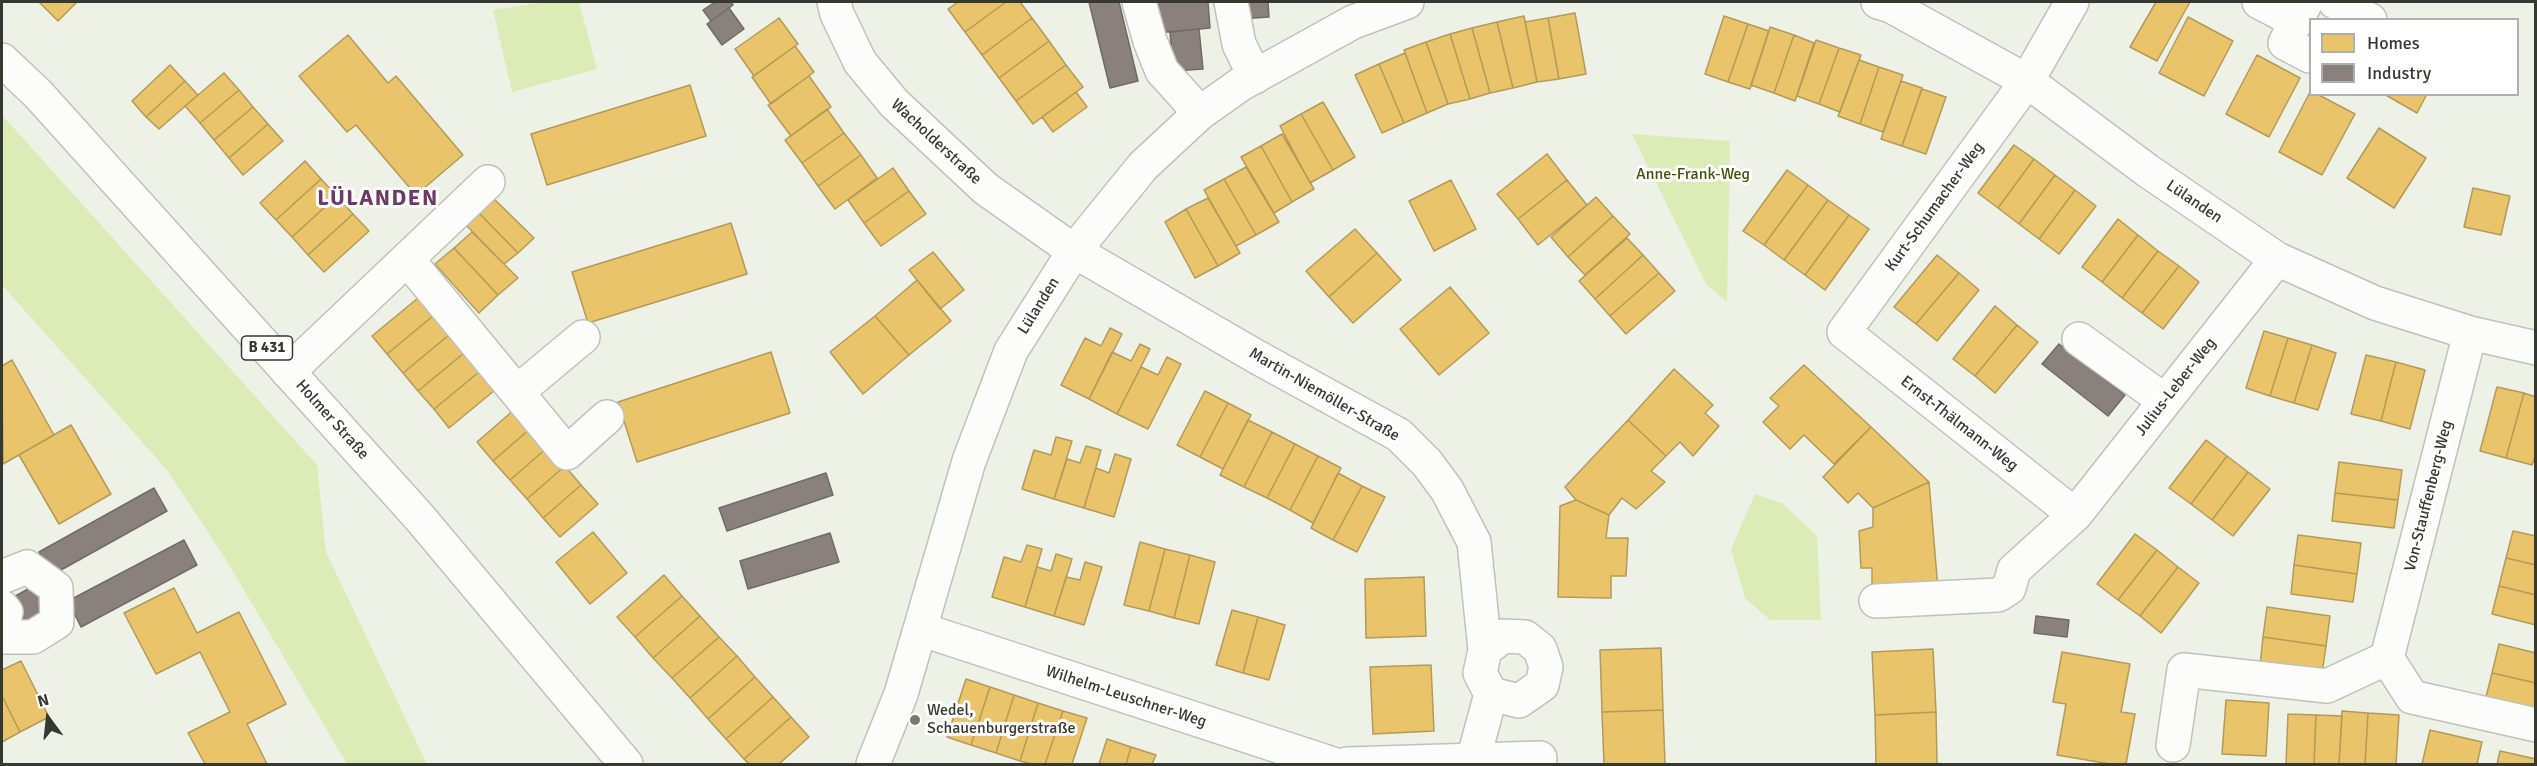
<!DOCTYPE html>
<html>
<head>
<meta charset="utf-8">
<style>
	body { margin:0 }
	#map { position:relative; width:2537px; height:766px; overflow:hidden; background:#edf1e6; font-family:Signika,sans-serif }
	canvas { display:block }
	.frame { position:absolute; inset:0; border:3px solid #363931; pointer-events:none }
	.legend { position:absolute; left:2309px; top:18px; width:210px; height:78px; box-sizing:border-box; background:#fff; border:2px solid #afb0ad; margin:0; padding:8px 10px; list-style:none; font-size:18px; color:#363931 }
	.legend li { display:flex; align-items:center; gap:12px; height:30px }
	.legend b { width:30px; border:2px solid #afb0ad }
	.north { position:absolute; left:18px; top:688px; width:60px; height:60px; -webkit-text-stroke:4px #fff; paint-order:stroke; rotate:345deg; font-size:16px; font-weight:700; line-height:24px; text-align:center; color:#363931 }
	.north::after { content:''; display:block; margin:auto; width:21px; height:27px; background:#363931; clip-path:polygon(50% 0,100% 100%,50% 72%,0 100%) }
</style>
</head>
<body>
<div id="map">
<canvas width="2537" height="766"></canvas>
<div class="frame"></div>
<ul class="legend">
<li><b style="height:16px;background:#e9c46a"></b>Homes</li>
<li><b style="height:16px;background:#8a817c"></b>Industry</li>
</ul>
<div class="north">N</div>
</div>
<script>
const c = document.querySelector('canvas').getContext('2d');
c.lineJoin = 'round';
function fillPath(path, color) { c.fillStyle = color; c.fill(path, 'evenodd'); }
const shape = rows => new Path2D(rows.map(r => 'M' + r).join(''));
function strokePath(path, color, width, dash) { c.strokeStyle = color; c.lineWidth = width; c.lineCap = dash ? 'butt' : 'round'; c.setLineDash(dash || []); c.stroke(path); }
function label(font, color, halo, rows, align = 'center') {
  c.font = font + ' Signika,sans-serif'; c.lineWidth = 6; c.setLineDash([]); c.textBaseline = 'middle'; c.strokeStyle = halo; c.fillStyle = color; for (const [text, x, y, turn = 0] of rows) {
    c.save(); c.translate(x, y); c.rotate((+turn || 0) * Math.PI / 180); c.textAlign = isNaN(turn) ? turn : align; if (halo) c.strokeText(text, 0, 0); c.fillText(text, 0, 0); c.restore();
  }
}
const green = shape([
	[544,2,579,2,597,69,512,92,493,10],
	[2,115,317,465,326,552,427,764,347,764,225,558,167,470,2,285],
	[1632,134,1730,141,1727,302,1706,284],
	[1755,494,1782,503,1817,536,1821,620,1770,620,1745,598,1731,549]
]);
const homes = shape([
	[39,2,77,2,58,21,39,2],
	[958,2,1006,2,965,32,948,9,958,2],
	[1006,2,1020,2,1032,18,982,55,965,32,1006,2],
	[2156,2,2190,2,2157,61,2130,47,2156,2],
	[1575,13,1586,74,1559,79,1548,18,1575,13],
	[1524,16,1537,82,1513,88,1497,22,1524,16],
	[1724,16,1748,24,1728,82,1705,74,1724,16],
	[2188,17,2233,41,2204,96,2159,73,2188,17],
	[779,18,798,44,754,76,735,49,779,18],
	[1032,18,1049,41,999,78,982,55,1032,18],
	[1548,18,1559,79,1537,82,1525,22,1548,18],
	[1497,22,1513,88,1490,93,1472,28,1497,22],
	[1748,24,1769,31,1750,89,1728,82,1748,24],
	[1770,27,1794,35,1774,93,1751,85,1770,27],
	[1472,28,1490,93,1470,99,1450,34,1472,28],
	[1450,34,1470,99,1448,104,1426,42,1450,34],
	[348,35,388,83,396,76,463,155,416,195,356,125,347,132,299,76,348,35],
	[1794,35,1814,43,1795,101,1774,93,1794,35],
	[1816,40,1839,48,1819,104,1797,96,1816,40],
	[1049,41,1066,65,1016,101,999,78,1049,41],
	[1426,42,1448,104,1427,113,1404,50,1426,42],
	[795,46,814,72,771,104,752,77,795,46],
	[1839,48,1861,55,1840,112,1819,104,1839,48],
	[1405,53,1427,113,1404,123,1379,64,1405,53],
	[2257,55,2300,78,2269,137,2226,114,2257,55],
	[1859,60,1879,67,1860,124,1838,116,1859,60],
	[1379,64,1404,123,1382,133,1355,75,1379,64],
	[170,65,185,81,146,117,132,101,170,65],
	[1066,65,1083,87,1033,124,1016,101,1066,65],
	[1879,67,1903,75,1883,132,1860,124,1879,67],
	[224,73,239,90,200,123,185,106,224,73],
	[809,76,831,107,791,136,768,105,809,76],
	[185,81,198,95,159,129,146,117,185,81],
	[1901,81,1922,88,1902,146,1881,139,1901,81],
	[690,85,706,136,547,185,531,134,690,85],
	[1922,89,1946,97,1926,154,1902,146,1922,89],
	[239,90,253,107,214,140,200,123,239,90],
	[1076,92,1087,107,1053,132,1042,117,1076,92],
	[2310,92,2310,94,2317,94,2355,114,2322,175,2279,152,2310,92],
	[2384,94,2427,94,2417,113,2384,94],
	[1323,102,1355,157,1333,170,1301,114,1323,102],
	[253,107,268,124,229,158,214,140,253,107],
	[827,109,844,133,802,163,785,140,827,109],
	[1301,114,1333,170,1310,183,1280,126,1301,114],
	[268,124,283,141,243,175,229,158,268,124],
	[2379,128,2426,158,2394,208,2347,178,2379,128],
	[844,133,861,155,818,186,802,163,844,133],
	[1282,134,1314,189,1292,202,1261,146,1282,134],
	[2014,145,2034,159,1998,208,1978,193,2014,145],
	[1261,146,1292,202,1274,213,1241,157,1261,146],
	[1547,154,1567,180,1518,219,1497,194,1547,154],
	[861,155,877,178,835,209,818,186,861,155],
	[2034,159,2055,175,2019,224,1998,208,2034,159],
	[305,161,321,179,276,220,260,203,305,161],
	[1246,167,1279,222,1256,235,1224,179,1246,167],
	[893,168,909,191,864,223,848,200,893,168],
	[1787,170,1808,185,1764,245,1743,231,1787,170],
	[2055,175,2075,190,2039,239,2019,224,2055,175],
	[321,179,337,196,292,237,276,220,321,179],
	[1224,179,1256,235,1236,246,1204,190,1224,179],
	[1451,180,1476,229,1434,251,1409,201,1451,180],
	[1567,180,1587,205,1538,245,1518,219,1567,180],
	[1808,185,1828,200,1784,260,1764,245,1808,185],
	[2473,188,2510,196,2501,235,2464,227,2473,188],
	[2075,190,2096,206,2059,254,2039,239,2075,190],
	[909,191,926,214,881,246,864,223,909,191],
	[490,195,534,238,518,253,475,209,490,195],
	[337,196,353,214,308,255,292,237,337,196],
	[1596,197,1613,216,1568,257,1551,237,1596,197],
	[1208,198,1240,253,1218,266,1186,209,1208,198],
	[1828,200,1849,215,1805,275,1784,260,1828,200],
	[475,209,518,253,504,264,461,220,475,209],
	[1186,209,1218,266,1195,278,1165,222,1186,209],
	[353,214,369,231,324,272,308,255,353,214],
	[1849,215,1869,229,1825,290,1805,275,1849,215],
	[1613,216,1630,234,1585,275,1568,257,1613,216],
	[2118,219,2138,235,2102,282,2082,267,2118,219],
	[731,223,747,274,588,323,572,272,731,223],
	[1355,229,1377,253,1329,297,1306,271,1355,229],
	[472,232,518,278,498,295,454,248,472,232],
	[2138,235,2158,251,2122,298,2102,282,2138,235],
	[1627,238,1643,255,1595,299,1579,281,1627,238],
	[454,248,498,295,479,313,435,264,454,248],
	[2158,251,2179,266,2142,313,2122,298,2158,251],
	[933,252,964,290,940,309,909,270,933,252],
	[1377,253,1401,280,1353,323,1329,297,1377,253],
	[1643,255,1659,273,1610,316,1595,299,1643,255],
	[1937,255,1959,273,1916,324,1894,307,1937,255],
	[2179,266,2199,282,2163,329,2142,313,2179,266],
	[1659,273,1675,291,1626,334,1610,316,1659,273],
	[1959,273,1979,290,1937,341,1916,324,1959,273],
	[917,280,951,321,909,355,875,316,917,280],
	[1450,287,1489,333,1439,375,1400,329,1450,287],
	[418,298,433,316,387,354,372,336,418,298],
	[1995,306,2017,325,1975,376,1953,359,1995,306],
	[433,316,449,335,403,373,387,354,433,316],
	[875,316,909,355,863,394,830,352,875,316],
	[2017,325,2038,342,1995,393,1975,376,2017,325],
	[1110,328,1122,334,1089,399,1061,385,1085,338,1101,346,1110,328],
	[2264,331,2288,338,2270,396,2246,388,2264,331],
	[449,335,464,353,418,391,403,373,449,335],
	[2288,338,2312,345,2294,403,2270,396,2288,338],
	[1140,344,1150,349,1117,414,1089,399,1112,352,1131,361,1140,344],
	[2312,345,2336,353,2318,410,2294,403,2312,345],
	[771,352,790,413,637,462,618,402,771,352],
	[464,353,479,372,434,409,418,391,464,353],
	[2366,355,2396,362,2381,421,2351,414,2366,355],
	[1167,357,1181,364,1148,429,1117,414,1141,367,1158,375,1167,357],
	[12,360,54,435,3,464,2,366,12,360],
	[2396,362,2425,370,2410,429,2381,421,2396,362],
	[1804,365,1871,427,1834,464,1804,435,1790,449,1763,422,1779,406,1770,398,1804,365],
	[1674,369,1713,405,1705,413,1719,426,1693,456,1680,442,1666,456,1628,420,1674,369],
	[479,372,495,390,449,428,434,409,479,372],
	[2497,387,2524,393,2506,458,2480,451,2497,387],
	[1205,391,1228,403,1200,457,1177,445,1205,391],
	[2524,393,2536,397,2536,453,2532,465,2506,458,2524,393],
	[1228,403,1251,415,1223,469,1200,457,1228,403],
	[515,409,531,428,493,461,477,442,515,409],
	[1248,420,1272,432,1244,487,1220,475,1248,420],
	[1628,420,1666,456,1651,471,1665,482,1636,509,1622,498,1609,515,1576,500,1565,487,1628,420],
	[71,425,111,494,59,524,19,455,71,425],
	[1871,427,1929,482,1873,508,1858,493,1848,503,1823,477,1871,427],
	[531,428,548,447,510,480,493,461,531,428],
	[1272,432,1295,444,1267,498,1244,487,1272,432],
	[1056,437,1072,441,1054,499,1022,489,1034,450,1051,455,1056,437],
	[2206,440,2227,456,2191,504,2169,488,2206,440],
	[1295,444,1318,456,1290,510,1267,498,1295,444],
	[1086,446,1101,450,1084,508,1054,499,1067,459,1080,463,1086,446],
	[548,447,565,466,527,499,510,480,548,447],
	[1115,454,1131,459,1114,517,1084,508,1096,468,1109,473,1115,454],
	[1318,456,1341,468,1313,523,1290,510,1318,456],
	[2227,456,2248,472,2212,520,2191,504,2227,456],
	[2339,462,2402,470,2398,500,2335,493,2339,462],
	[565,466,581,485,543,518,527,499,565,466],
	[2248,472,2270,489,2233,536,2212,520,2248,472],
	[1338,473,1362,486,1333,540,1311,528,1338,473],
	[1929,482,1938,589,1872,586,1872,568,1861,568,1859,531,1873,527,1873,508,1929,482],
	[581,485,598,504,560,537,543,518,581,485],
	[1362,486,1385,497,1357,552,1333,540,1362,486],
	[2335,493,2398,500,2394,528,2332,521,2335,493],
	[1576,500,1609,515,1606,538,1628,538,1626,576,1611,576,1611,598,1558,597,1560,506,1576,500],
	[2513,531,2536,536,2536,565,2506,558,2513,531],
	[593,532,627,573,590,604,556,562,593,532],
	[2135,534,2157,550,2118,600,2097,584,2135,534],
	[2298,535,2361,543,2357,574,2294,565,2298,535],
	[1140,542,1165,549,1149,611,1124,605,1140,542],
	[1027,545,1042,549,1025,607,992,597,1004,557,1021,562,1027,545],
	[1165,549,1190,555,1174,618,1149,611,1165,549],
	[2157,550,2178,567,2140,616,2118,600,2157,550],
	[1056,554,1072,559,1054,616,1025,607,1037,567,1051,571,1056,554],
	[1190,555,1215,562,1199,624,1174,618,1190,555],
	[2506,558,2536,565,2536,595,2499,586,2506,558],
	[1085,562,1102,567,1084,625,1054,616,1066,577,1080,580,1085,562],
	[2294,565,2357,574,2353,602,2291,594,2294,565],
	[2178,567,2199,583,2161,633,2140,616,2178,567],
	[664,575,682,596,635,637,617,617,664,575],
	[1424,577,1426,636,1366,638,1365,579,1424,577],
	[2499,586,2536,595,2536,625,2492,614,2499,586],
	[174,588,197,633,239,612,286,704,247,724,267,764,205,764,188,733,230,712,200,652,156,674,124,613,174,588],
	[682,596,700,616,653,658,635,637,682,596],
	[2267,607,2330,616,2326,646,2263,637,2267,607],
	[1232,610,1258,617,1243,673,1216,665,1232,610],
	[700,616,719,637,672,678,653,658,700,616],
	[1258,617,1285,625,1269,680,1243,673,1258,617],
	[719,637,737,656,690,698,672,678,719,637],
	[2263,637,2326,646,2322,674,2260,666,2263,637],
	[2499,644,2536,653,2536,683,2492,673,2499,644],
	[1661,648,1663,710,1602,712,1600,650,1661,648],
	[1933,649,1936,712,1875,715,1872,652,1933,649],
	[2062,652,2130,664,2121,712,2135,714,2126,764,2110,764,2057,755,2066,704,2053,702,2062,652],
	[737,656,755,677,708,719,690,698,737,656],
	[21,661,49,717,20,732,2,696,2,670,21,661],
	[1431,665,1434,731,1373,734,1370,667,1431,665],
	[2492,673,2536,683,2536,709,2486,697,2492,673],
	[755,677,773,697,726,739,708,719,755,677],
	[966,679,990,687,971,745,947,737,966,679],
	[990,687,1014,695,996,753,971,745,990,687],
	[1014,695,1038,703,1020,761,996,753,1014,695],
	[2,696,20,732,2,742,2,696],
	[773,697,791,717,744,759,726,739,773,697],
	[2226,700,2269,703,2266,756,2222,754,2226,700],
	[1038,703,1063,711,1045,764,1032,764,1020,761,1038,703],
	[1663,710,1665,764,1604,764,1602,712,1663,710],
	[1063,711,1087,718,1072,764,1045,764,1063,711],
	[2342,711,2368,713,2365,764,2339,764,2342,711],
	[1936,712,1937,764,1876,764,1875,715,1936,712],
	[2368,713,2399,715,2396,764,2365,764,2368,713],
	[2288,714,2316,715,2314,764,2286,764,2288,714],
	[2316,715,2342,716,2339,764,2314,764,2316,715],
	[791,717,809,737,779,764,749,764,744,759,791,717],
	[2430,730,2482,742,2477,764,2422,764,2430,730],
	[1107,739,1131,747,1126,764,1099,764,1107,739],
	[1131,747,1156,755,1152,764,1126,764,1131,747],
	[2500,751,2536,759,2536,764,2497,764,2500,751]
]);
const industry = shape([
	[715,2,731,2,733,5,711,21,703,10,715,2],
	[1089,2,1119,2,1138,81,1110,88,1089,2],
	[1153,2,1208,2,1210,28,1156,33,1153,2],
	[1239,2,1268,2,1269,17,1241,19,1239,2],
	[729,8,744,29,722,45,707,24,729,8],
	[1199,29,1203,69,1173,71,1170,32,1199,29],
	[2059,344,2125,395,2108,416,2042,364,2059,344],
	[826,473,833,495,727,531,719,508,826,473],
	[154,488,167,511,52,575,39,552,154,488],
	[830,533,839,562,748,589,740,561,830,533],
	[184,540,197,565,81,627,68,601,184,540],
	[35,585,49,609,26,622,12,598,35,585],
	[2036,616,2069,620,2067,637,2034,633,2036,616]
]);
const minor = shape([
	[834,2,837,14,860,62,894,103,986,189,1074,251,1257,357,1399,435,1427,463,1447,490,1474,542,1485,650],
	[1139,2,1150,41,1162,71,1200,113],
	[1231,2,1239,44,1255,77],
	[1878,2,1891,6,2027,81,2148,171,2277,259,2375,303,2470,333,2536,348],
	[2072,2,2027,81,1844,332,2075,515],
	[2259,2,2296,21],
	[2306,2,2285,43,2310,56],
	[2335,2,2370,20],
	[407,259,567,453,607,417],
	[2470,333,2387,658,2412,697,2536,725],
	[2079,339,2165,401],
	[288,372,488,182],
	[517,392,583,337],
	[2,577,27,567,56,588],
	[1876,601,1998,595,2009,588,2014,570,2075,515,2277,259],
	[2,607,6,612,2,630],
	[920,629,1333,764],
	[2,637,33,637,57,622,56,589],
	[2173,745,2184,670,2327,686,2387,658],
	[1473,760,1491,694,1480,673,1485,650,1503,636,1525,637,1540,649,1546,667,1542,685,1519,701,1491,694],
	[873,764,901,694,969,461,1011,351,1074,251,1143,166,1200,113,1241,84,1353,22,1407,2],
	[1347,764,1540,758]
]);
const major = shape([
	[2,60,38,94,420,518,626,764]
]);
const markers = [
	[915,720,6,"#767970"]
];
const shields = [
	[267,348,51]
];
const shieldNames = [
	["B 431",267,348]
];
const streetNames = [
	["Wacholderstraße",936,142,43],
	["Lülanden",2194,202,34],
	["Kurt-Schumacher-Weg",1935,207,-54],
	["Lülanden",1039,306,-58],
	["Julius-Leber-Weg",2176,387,-52],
	["Martin-Niemöller-Straße",1324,395,30],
	["Holmer Straße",332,420,48],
	["Ernst-Thälmann-Weg",1959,424,38],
	["Von-Stauffenberg-Weg",2429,496,-76],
	["Wilhelm-Leuschner-Weg",1126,697,18]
];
const parkNames = [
	["Anne-Frank-Weg",1693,175]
];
const poiNames = [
	["Wedel,",927,711],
	["Schauenburgerstraße",927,729]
];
const districtNames = [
	["LÜLANDEN",378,199]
];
fillPath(green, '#dcecb7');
fillPath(homes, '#e9c46a');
strokePath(homes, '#b39a59', 1.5);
fillPath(industry, '#8a817c');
strokePath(industry, '#716b66', 1.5);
strokePath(minor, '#bfc2b9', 36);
strokePath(major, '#bfc2b9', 36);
strokePath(minor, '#fcfdfb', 33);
strokePath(major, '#fcfdfb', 33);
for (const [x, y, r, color] of markers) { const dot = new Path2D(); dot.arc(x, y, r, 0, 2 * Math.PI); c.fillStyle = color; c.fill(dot); strokePath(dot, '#fff', 2); }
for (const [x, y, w] of shields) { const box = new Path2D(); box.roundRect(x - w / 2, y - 12, w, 24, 4.5); c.fillStyle = '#fff'; c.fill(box); strokePath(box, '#363931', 1.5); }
label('bold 15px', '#363931', null, shieldNames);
label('16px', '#363931', '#fff', streetNames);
label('16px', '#425209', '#fff', parkNames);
label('16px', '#363931', '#fff', poiNames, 'left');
c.letterSpacing = '1.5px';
label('bold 22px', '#6e3867', '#fff', districtNames);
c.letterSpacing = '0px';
</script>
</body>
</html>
